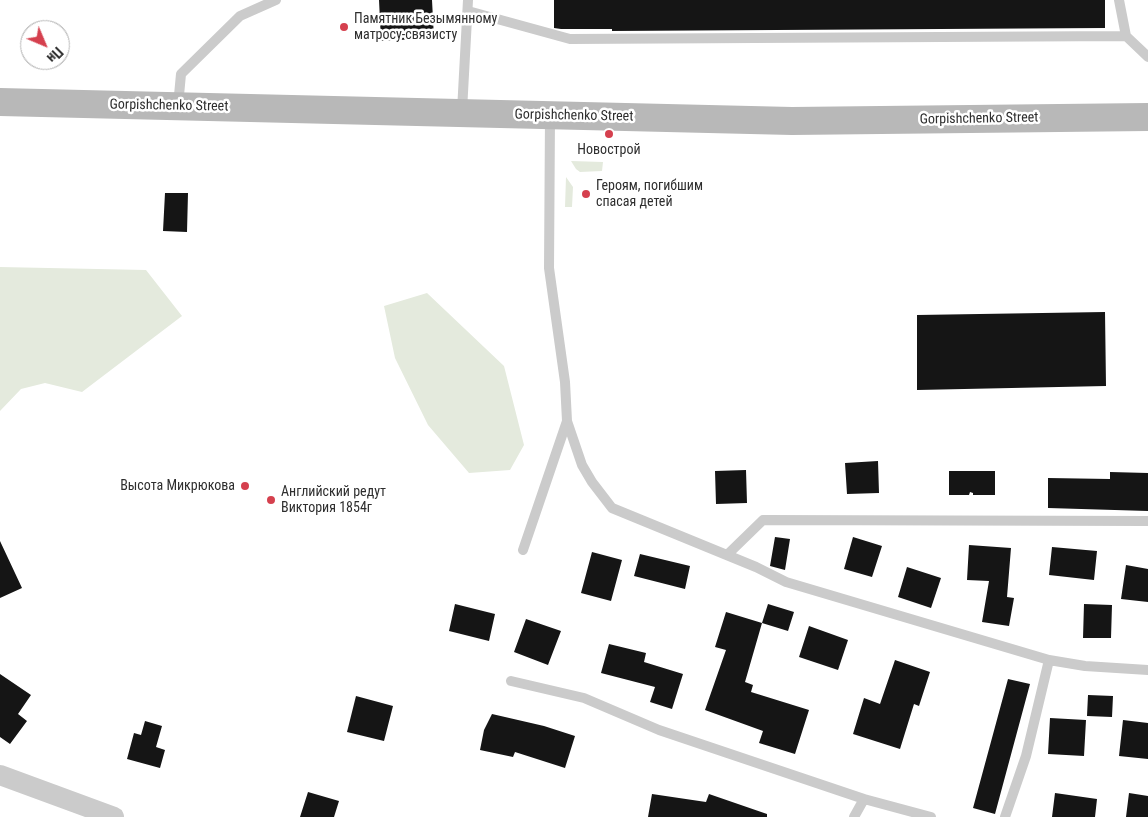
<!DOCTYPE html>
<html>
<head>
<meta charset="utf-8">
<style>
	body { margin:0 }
	#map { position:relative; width:1148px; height:817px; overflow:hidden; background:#fff; font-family:"Roboto Condensed",sans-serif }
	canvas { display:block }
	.north { position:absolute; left:20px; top:20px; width:50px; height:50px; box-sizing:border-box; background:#fff; border:1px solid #ababab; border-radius:50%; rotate:135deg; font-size:14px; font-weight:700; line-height:20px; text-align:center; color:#2e2e2e }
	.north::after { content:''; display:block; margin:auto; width:18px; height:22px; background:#d5404e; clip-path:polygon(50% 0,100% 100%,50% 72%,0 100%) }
</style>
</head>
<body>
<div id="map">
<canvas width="1148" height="817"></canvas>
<div class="north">Пн</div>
</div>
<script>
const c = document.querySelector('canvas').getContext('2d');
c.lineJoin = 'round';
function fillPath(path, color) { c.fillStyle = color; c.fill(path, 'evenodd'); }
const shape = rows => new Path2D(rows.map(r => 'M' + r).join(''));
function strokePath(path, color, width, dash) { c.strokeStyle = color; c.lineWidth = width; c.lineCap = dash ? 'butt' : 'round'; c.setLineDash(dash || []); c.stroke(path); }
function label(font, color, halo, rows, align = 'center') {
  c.font = font + ' "Roboto Condensed",sans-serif'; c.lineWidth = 5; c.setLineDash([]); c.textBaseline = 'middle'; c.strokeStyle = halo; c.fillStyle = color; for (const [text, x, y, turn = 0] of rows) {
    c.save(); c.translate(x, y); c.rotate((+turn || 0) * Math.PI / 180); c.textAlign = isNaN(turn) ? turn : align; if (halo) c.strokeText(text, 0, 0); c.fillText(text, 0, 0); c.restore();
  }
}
const green = shape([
	[571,161,603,162,602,171,580,172,576,169],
	[566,177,573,187,572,207,565,207],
	[0,267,146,270,182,316,82,392,45,383,21,389,0,411],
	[427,293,504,366,524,445,510,470,469,473,428,425,395,358,384,306]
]);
const building = shape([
	[379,0,432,0,434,38,381,41],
	[554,0,1105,0,1105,28,612,31,612,29,561,29,554,28],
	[165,193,188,193,187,232,163,231],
	[1105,312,1106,386,917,390,917,315],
	[878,461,879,493,847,494,845,463],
	[746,470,747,503,716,504,715,471],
	[949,471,995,471,995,495,973,495,973,493,970,492,969,495,949,495],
	[1110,472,1148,473,1148,511,1048,508,1048,478,1110,479],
	[775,537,790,539,785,570,770,566],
	[853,537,882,546,872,577,844,569],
	[0,541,22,588,0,598],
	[969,545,1011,548,1007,597,1014,598,1009,626,982,622,989,581,967,580],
	[1052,547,1097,551,1094,580,1049,575],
	[592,552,622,560,611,601,581,593],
	[640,554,690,566,685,589,634,576],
	[1126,565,1148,569,1148,602,1121,599],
	[907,567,941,578,931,608,898,597],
	[455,604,495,614,489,641,449,631],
	[768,604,794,612,788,631,762,623],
	[1084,604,1112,605,1111,638,1083,638],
	[726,612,762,623,745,682,753,685,751,692,809,710,795,754,759,743,763,731,705,710,726,650,715,647],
	[526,619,561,631,548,665,514,652],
	[809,626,848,640,838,670,799,657],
	[609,644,646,653,644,662,683,674,672,709,650,702,655,687,601,673],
	[895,660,930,672,919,706,914,704,900,749,853,734,864,698,880,704],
	[0,674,31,695,18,714,27,721,10,744,0,737],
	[1008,679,1030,684,995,814,973,808],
	[1088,695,1113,696,1112,717,1087,716],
	[356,696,393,706,384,741,347,732],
	[492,714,544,726,575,736,565,768,515,752,513,757,480,750,484,730],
	[1050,718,1086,720,1084,756,1048,754],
	[1123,720,1148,723,1148,759,1119,756],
	[145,721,162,726,156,747,165,750,160,768,127,759,134,733,141,735],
	[308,792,339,801,334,817,300,817],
	[1055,793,1097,799,1095,817,1052,817],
	[1129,793,1148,796,1148,817,1126,817],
	[652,794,706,802,709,794,767,814,767,817,648,817]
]);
const lane = shape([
	[1119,0,1126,36,1148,57],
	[468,11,570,39,1126,36],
	[178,106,181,74,240,16,276,0],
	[462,111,468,0],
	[550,117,549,268,565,382,567,421,582,465,592,482,612,508,756,567,786,582,1049,660,1026,756,1005,817],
	[523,550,567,421],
	[727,555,763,520,1148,521],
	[1049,660,1085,666,1148,670],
	[511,681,584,698,659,730,864,799],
	[854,817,864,799,931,817]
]);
const street = shape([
	[0,775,114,817]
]);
const secondary = shape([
	[0,102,792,121,1148,117]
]);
const markers = [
	[344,27,5,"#d5404e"],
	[609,134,5,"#d5404e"],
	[586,194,5,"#d5404e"],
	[245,486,5,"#d5404e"],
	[271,500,5,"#d5404e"]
];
const poiNames = [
	["Памятник Безымянному",354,19],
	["матросу-связисту",354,35],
	["Новострой",609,150,"center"],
	["Героям, погибшим",596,186],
	["спасая детей",596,202],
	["Высота Микрюкова",235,486,"right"],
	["Английский редут",281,492],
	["Виктория 1854г",281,508]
];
const streetNames = [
	["Gorpishchenko Street",169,106,1],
	["Gorpishchenko Street",574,116,1],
	["Gorpishchenko Street",979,119,-1]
];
fillPath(green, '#e4eadd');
fillPath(building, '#151515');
strokePath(lane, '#cbcbcb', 10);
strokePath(street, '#cbcbcb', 20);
strokePath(secondary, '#b8b8b8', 28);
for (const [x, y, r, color] of markers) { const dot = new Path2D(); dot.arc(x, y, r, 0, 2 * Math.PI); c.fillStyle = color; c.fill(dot); strokePath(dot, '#fff', 2); }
label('14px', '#2e2e2e', '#fff', poiNames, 'left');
label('14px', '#2e2e2e', '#fff', streetNames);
</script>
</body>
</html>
